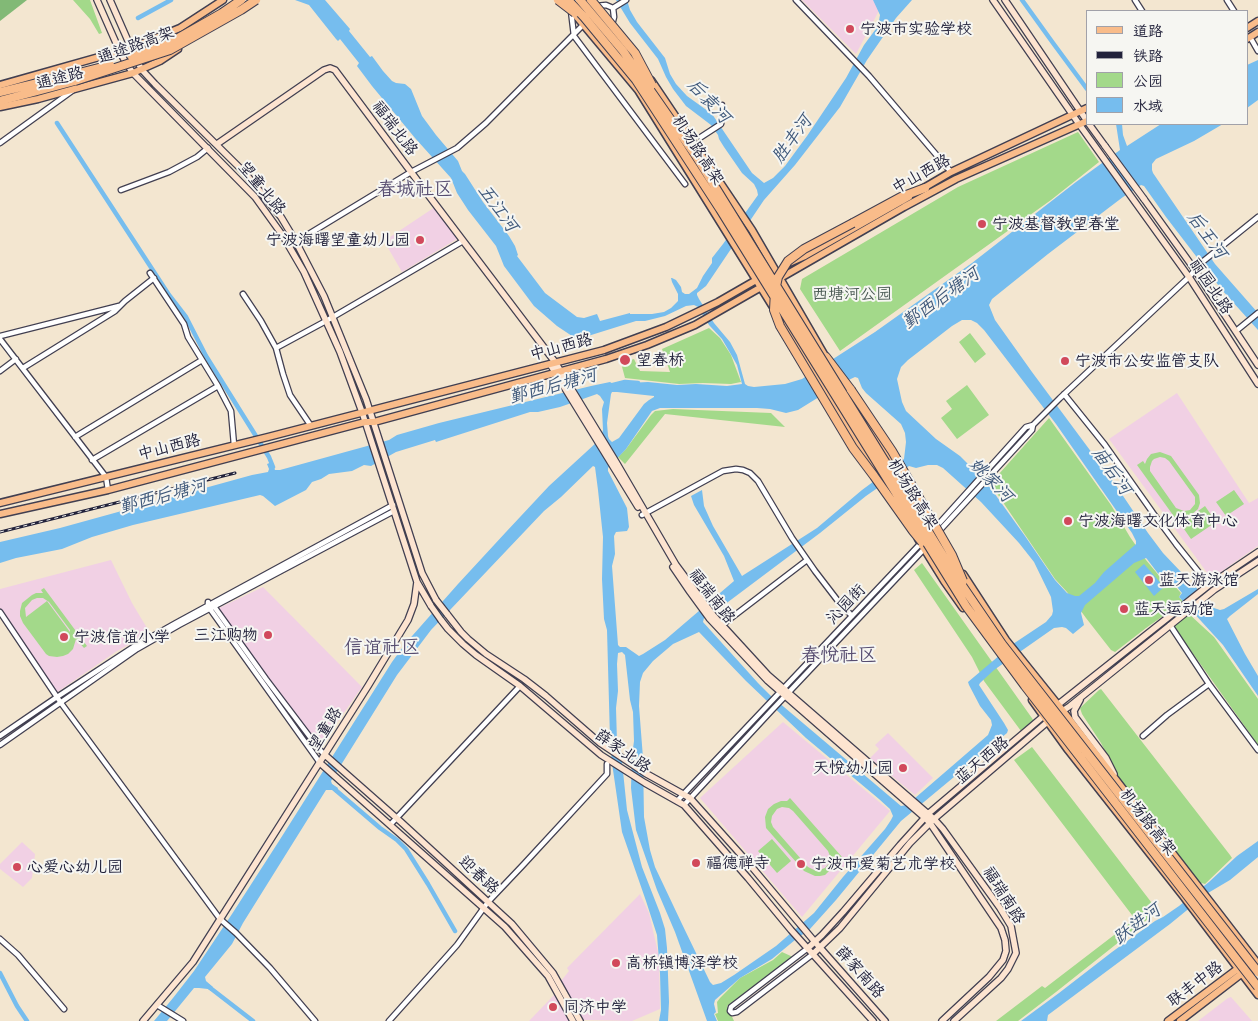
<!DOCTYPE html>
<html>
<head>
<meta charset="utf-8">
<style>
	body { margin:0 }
	#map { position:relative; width:1258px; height:1021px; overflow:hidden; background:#f3e6d0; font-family:Mali,"LXGW WenKai TC",sans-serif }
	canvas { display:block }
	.legend { position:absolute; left:1086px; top:10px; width:162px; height:115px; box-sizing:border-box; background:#f6f6f2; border:1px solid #a1a1a9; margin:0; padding:6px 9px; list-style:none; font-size:15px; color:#22223b }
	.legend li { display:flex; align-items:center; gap:10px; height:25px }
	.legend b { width:25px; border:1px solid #a1a1a9 }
</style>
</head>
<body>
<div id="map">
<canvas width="1258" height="1021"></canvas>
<ul class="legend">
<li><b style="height:6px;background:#f9bc8a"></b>道路</li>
<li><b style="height:6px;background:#22223b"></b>铁路</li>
<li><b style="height:14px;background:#a3d98a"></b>公园</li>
<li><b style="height:14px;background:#76bdee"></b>水域</li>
</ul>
</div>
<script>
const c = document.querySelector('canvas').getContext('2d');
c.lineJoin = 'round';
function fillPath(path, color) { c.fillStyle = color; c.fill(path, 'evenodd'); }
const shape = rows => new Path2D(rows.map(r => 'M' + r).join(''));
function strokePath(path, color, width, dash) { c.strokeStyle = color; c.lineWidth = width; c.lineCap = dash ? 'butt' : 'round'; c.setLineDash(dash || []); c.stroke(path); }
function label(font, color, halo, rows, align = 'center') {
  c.font = font + ' Mali,"LXGW WenKai TC",sans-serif'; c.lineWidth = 4; c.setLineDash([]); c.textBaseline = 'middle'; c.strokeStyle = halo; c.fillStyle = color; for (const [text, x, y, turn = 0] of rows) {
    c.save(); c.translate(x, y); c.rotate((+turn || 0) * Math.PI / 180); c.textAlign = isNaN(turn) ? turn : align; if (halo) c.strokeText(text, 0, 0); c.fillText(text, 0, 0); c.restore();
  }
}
const built = shape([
	[802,0,886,0,882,5,856,54],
	[435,207,457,239,402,272,384,241],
	[1177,393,1249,503,1258,498,1258,546,1215,576,1210,576,1208,574,1109,439],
	[111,560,132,603,150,633,117,651,56,693,0,608,0,589],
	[263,587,362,687,320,747,217,609],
	[783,722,890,811,802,917,700,798],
	[888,733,933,778,915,795,870,758,879,749,875,745],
	[22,842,35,854,32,878,23,887,0,869,0,864],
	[640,894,649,913,659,957,660,1009,632,1021,583,1020,561,981,569,971,567,968],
	[555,994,571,1021,529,1021],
	[1231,997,1252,1021,1198,1021,1228,998]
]);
const green = shape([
	[73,0,90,0,102,33,99,34,90,19],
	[1078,132,1099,162,1051,200,840,351,800,289,802,279,958,187],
	[709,328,720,338,731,355,741,382,731,384,703,383,679,384,625,378,621,363,634,359,640,371,670,372,662,349],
	[970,333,986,354,975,363,959,342],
	[967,385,989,415,957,439,941,418,952,409,946,401],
	[673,409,771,413,785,427,665,414,625,464,618,457,626,449,651,415,655,411],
	[1049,418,1111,505,1130,537,1146,560,1166,584,1171,582,1181,593,1179,597,1183,602,1146,628,1115,652,1111,650,1086,618,1067,592,1055,579,994,489,990,484],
	[1160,452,1171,456,1199,495,1200,503,1198,509,1191,515,1182,516,1188,525,1183,529,1137,465,1143,461,1145,464,1147,459,1151,454],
	[1160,457,1165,458,1169,461,1195,497,1195,504,1190,510,1184,511,1176,508,1150,471,1150,467,1152,461,1154,459],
	[1234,490,1244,504,1226,516,1216,502],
	[1205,506,1216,522,1191,539,1184,529,1191,524,1187,519],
	[922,563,1034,721,1021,731,984,681,972,657,914,570],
	[44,588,87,646,84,648,76,639,73,649,68,654,63,656,57,657,49,656,46,654,23,623,20,616,20,611,22,603,32,595,36,593,43,593,41,590],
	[37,598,43,598,49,602,70,630,70,632,47,601,26,617,25,608,32,600],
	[1189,614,1214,637,1258,699,1258,745,1172,624],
	[1101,689,1230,855,1232,858,1205,884,1198,882,1122,784,1101,743,1082,714,1080,708,1099,690],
	[1032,747,1158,911,1056,992,1018,1021,996,1021,1042,986,1045,988,1135,919,1014,760],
	[790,798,842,857,837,862,835,861,831,869,825,875,820,876,815,876,804,871,766,828,765,817,768,809,774,804,781,801,787,801],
	[782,807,789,808,793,811,828,851,830,856,830,862,825,868,816,871,808,867,773,827,771,822,772,816,777,809],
	[772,839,791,861,777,873,758,851],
	[782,952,793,957,727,1006,734,1021,718,1021,715,1014,718,1013,717,1002,720,998,740,978,773,960]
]);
const forest = shape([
	[0,0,27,0,0,21]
]);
const water = shape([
	[295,0,325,0,350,29,349,31,370,57,372,56,383,71,392,81,396,83,405,84,411,89,422,116,436,135,458,161,462,171,465,174,483,202,509,236,515,246,518,255,517,256,545,293,577,317,584,318,597,314,600,321,630,313,630,314,652,314,664,312,671,308,678,301,678,294,672,282,671,278,672,278,676,280,681,287,682,292,685,294,689,294,697,288,703,276,712,263,712,258,723,244,758,195,757,190,754,184,742,173,724,147,719,139,718,135,711,125,686,106,673,89,666,77,658,59,630,23,616,0,627,0,630,10,637,22,665,58,670,74,676,84,687,96,712,114,752,173,764,183,773,178,785,166,807,136,846,78,864,45,878,26,880,15,873,0,912,0,896,18,867,60,840,107,795,165,764,200,706,286,697,293,697,295,699,299,714,323,730,342,737,355,745,384,748,386,754,387,785,384,802,379,875,332,972,263,1076,182,1120,150,1116,124,1122,124,1123,135,1127,146,1161,124,1223,124,1194,141,1156,159,1152,164,1152,170,1153,173,1215,264,1258,313,1258,330,1222,290,1166,217,1144,186,1141,185,1123,197,1048,254,992,299,989,305,995,320,1032,372,1115,484,1148,533,1163,553,1182,573,1181,575,1190,586,1194,585,1210,604,1214,608,1220,610,1224,609,1258,589,1258,594,1230,616,1227,619,1245,654,1258,676,1258,696,1223,645,1180,598,1179,597,1182,593,1173,582,1169,582,1166,584,1147,559,1146,558,1134,563,1085,605,1081,613,1084,625,1073,634,1066,628,1062,627,1054,628,994,670,980,683,979,685,1004,723,1008,730,1007,733,901,821,836,900,810,929,795,940,772,959,740,978,723,993,715,1000,714,1004,716,1012,714,1014,717,1021,707,1021,675,932,657,890,636,830,631,788,632,756,634,741,633,712,630,700,625,655,622,652,618,653,617,664,618,691,616,708,617,742,621,752,627,810,642,867,660,913,665,929,667,948,669,1002,668,1021,659,1021,661,1010,660,973,657,935,646,901,622,832,612,763,610,739,607,630,604,619,602,579,603,537,598,490,595,467,593,466,561,497,544,511,431,630,397,675,331,781,332,784,338,788,336,793,333,790,326,790,243,923,232,944,205,977,206,981,213,987,211,991,208,989,199,988,194,988,167,1021,154,1021,173,998,194,971,232,914,279,841,392,662,405,644,458,584,506,532,549,486,597,442,601,437,603,430,602,409,604,402,600,396,597,394,560,407,538,412,530,412,436,442,435,440,396,452,371,466,364,465,352,471,329,474,321,479,312,482,306,490,275,506,263,496,260,495,133,525,92,537,62,549,16,558,0,563,0,542,60,528,252,475,268,472,269,469,267,464,272,462,275,470,280,470,389,440,397,435,439,423,591,386,610,382,615,385,628,383,648,382,677,385,696,384,727,386,742,384,737,365,729,351,722,339,709,325,698,307,694,305,686,306,665,316,645,321,636,321,588,336,575,338,557,326,534,306,504,266,496,246,468,210,457,193,451,178,415,138,372,86,357,66,359,63,340,39,338,41,336,39,309,5],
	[962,320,971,320,977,323,984,330,1056,424,1132,533,1136,541,1136,544,1104,572,1095,583,1079,596,1075,596,1067,593,1055,580,1025,536,987,483,960,456,936,439,906,411,902,402,897,379,901,367,908,360,952,326],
	[855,377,858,378,862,388,866,393,901,424,905,433,906,442,904,459,862,490,817,528,742,576,713,526,704,506,702,490,691,496,694,505,724,556,734,581,665,640,643,654,639,656,626,647,620,647,618,645,612,566,615,554,614,536,616,532,627,531,629,527,627,508,608,471,608,468,626,449,652,411,660,408,757,408,770,409,786,413,798,410,840,384],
	[612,392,617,392,654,396,654,397,649,400,644,404,619,438,612,442,609,439,608,436,607,423,611,394],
	[928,465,937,465,943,468,981,502,1019,543,1034,562,1051,597,1053,611,1052,615,1046,622,1013,644,968,682,969,685,980,706,991,720,992,725,988,735,907,805,901,806,771,696,758,683,703,622,704,618,719,607,724,605,820,533,866,496,909,466,916,468],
	[699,632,746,681,806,738,879,799,890,809,893,816,891,820,885,829,843,877,814,913,776,946,734,975,721,983,713,985,710,982,682,924,655,867,650,850,644,817,643,758,639,706,640,682,643,673,653,661,673,644],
	[1258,60,1258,100,1247,108,1247,65],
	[1144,564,1164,587,1154,596,1135,572],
	[1258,841,1258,857,1230,880,1208,893,1170,924,1048,1015,1047,1021,1021,1021,1059,993,1112,952,1155,921,1163,917,1179,906,1209,882,1237,856]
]);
const canal = shape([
	[1022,0,1053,43,1087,89],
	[138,18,171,0],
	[57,123,169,295,186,317,206,356,269,457,273,467],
	[609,386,625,382,638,383],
	[332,787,380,828,397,840,406,849,428,884,455,931],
	[0,973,17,1006,27,1021],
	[209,987,253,1021]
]);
const street = shape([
	[796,0,869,76,951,172],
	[1135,0,1142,11],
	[1227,0,1234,11],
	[595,6,606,5,613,8,626,0],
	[571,11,574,36,685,184],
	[612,25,614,17,613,8],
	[1250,37,1258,51],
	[701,137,721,124,723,111,722,105],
	[0,143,72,91],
	[121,190,169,172,197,157,208,148],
	[289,246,411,172,457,148,486,123,583,25],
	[150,273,184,324,188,337,218,386,231,411,234,445],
	[243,294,261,321,276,348,283,374,290,395,311,426],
	[1236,331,1258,313],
	[0,336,119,306],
	[0,339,106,477,108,490],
	[276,348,326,321,463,241],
	[23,368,115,311,125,301,154,278],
	[0,371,16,359],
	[1064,394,1105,445,1153,513,1176,544,1209,585],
	[75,437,202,360],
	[92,460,218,386],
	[642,515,723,471,736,469,743,470,750,473,758,481,792,538,815,571,838,601,852,616],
	[935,528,1026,427,1033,425],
	[931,540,1032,430,1033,425,1060,398,1189,277,1201,263,1258,217],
	[208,602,208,605,210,609,320,763],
	[213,605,266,679,319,749,325,755],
	[0,612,61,703,220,919,236,933,270,968,315,1021],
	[722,625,807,560],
	[1170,625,1209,684,1258,750],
	[0,736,57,697,135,646,176,623,393,505],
	[1143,736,1167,715,1209,684],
	[0,745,137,649,179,625,394,511],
	[677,801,921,543],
	[684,805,772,710,925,548],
	[390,825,520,686],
	[0,939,18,955,64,1009],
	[808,948,731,1007,730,1011,732,1013,737,1012,813,954],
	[157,1005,183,1021],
	[389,1021,457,945,488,902,524,864,607,774,607,764]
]);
const secondary = shape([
	[97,0,120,52,126,63,133,73,255,197,283,236,304,272,340,352,362,412,417,582,414,604,408,620,368,686,193,962,143,1021],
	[110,0,136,59,142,70,155,84,245,173,281,217,296,242,324,296,366,399,422,573,436,600],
	[993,0,1079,124,1189,277,1258,384],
	[1005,0,1087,121],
	[1089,124,1105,146],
	[217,144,324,70,330,68,335,70,420,184,555,362,616,462,676,565,713,615,768,675,934,819,943,829,1000,908,1011,926,1016,953,1008,969,1001,978,954,1021],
	[1144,199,1195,270,1258,365],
	[550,364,638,507],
	[673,567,690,592,709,618,768,681,925,818,930,823,1001,928,1005,940,1006,951,1003,960,989,977,942,1021],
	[417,582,431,606],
	[447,614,461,632,468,639,486,654,524,679,546,696,600,743,645,773,690,798,751,866,815,942,885,1021],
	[441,620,448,629,463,644,476,655,520,686,601,755,645,783,684,805,748,878,791,930,873,1021],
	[1080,700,1074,711,1075,717,1106,758,1114,774],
	[1055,707,1209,585,1258,552],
	[1061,712,1070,706,1214,590,1258,561],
	[325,755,401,822,512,924,553,973,580,1021],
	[320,763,505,927,548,976,573,1021],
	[808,948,822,935,843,912,900,845,929,813,1046,714],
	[813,954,840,928,910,843,934,819,1051,719]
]);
const primary = shape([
	[572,11,638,90,791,336,818,378],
	[1247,28,1258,21],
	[1247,39,1258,32],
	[651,80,752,230,828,361],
	[0,85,131,48,180,28,223,0],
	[0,107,38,99,133,73,160,61,178,49],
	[922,189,951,172,1087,108],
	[789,263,805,256,909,197],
	[777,280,904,207,956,179,1087,121],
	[840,380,933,528],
	[886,483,898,504],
	[0,503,268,437,604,350,666,327,718,302,758,279],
	[0,514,108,490,365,422,374,422,606,359,647,345,695,325,763,286],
	[918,539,944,581,963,608],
	[963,574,1006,640,1063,711,1258,964],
	[1032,700,1068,750,1183,896,1258,995],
	[1168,1021,1240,967],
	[1180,1021,1245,971]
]);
const highway = shape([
	[0,92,75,74],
	[0,101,75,81],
	[853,223,901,197,925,188],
	[791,336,798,350],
	[826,357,851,390],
	[813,375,869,462,874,473]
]);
const rail = shape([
	[0,532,235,473]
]);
const secondaryBridge = shape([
	[1105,146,1144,199],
	[436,600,447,614],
	[431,606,441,620]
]);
const highwayBridge = shape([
	[558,0,575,13],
	[568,0,584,17,636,80,720,209,966,606,1025,686,1258,987],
	[580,0,623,51,696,156,957,578,1002,644,1258,972],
	[591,0,635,53,652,85],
	[132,57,166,45,222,13,241,0],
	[75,74,110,65],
	[75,81,170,50,241,10,256,0],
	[853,223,804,249,788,261,778,277,775,291,774,310,780,326,789,341,853,448,874,476,913,531,922,542],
	[851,390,892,451,952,555,963,581]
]);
const markers = [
	[850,29,5,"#d1495b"],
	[982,224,5,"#d1495b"],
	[420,240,5,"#d1495b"],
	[625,360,6,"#d1495b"],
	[1065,361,5,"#d1495b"],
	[1068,521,5,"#d1495b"],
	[1149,580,5,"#d1495b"],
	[1124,609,5,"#d1495b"],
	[268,635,5,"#d1495b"],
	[64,637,5,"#d1495b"],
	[903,768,5,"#d1495b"],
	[696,863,5,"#d1495b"],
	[801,864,5,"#d1495b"],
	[17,867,5,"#d1495b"],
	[616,963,5,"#d1495b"],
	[553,1007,5,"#d1495b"]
];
const poiNames = [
	["宁波市实验学校",860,29],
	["宁波基督教望春堂",992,224],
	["宁波海曙望童幼儿园",410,240,"right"],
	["望春桥",636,360],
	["宁波市公安监管支队",1075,361],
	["宁波海曙文化体育中心",1078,521],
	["蓝天游泳馆",1159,580],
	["蓝天运动馆",1134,609],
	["三江购物",258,635,"right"],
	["宁波信谊小学",74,637],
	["天悦幼儿园",893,768,"right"],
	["福德禅寺",706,863],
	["宁波市爱菊艺术学校",811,864],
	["心爱心幼儿园",27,867],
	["高桥镇博泽学校",626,963],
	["同济中学",563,1007]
];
const streetNames = [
	["通途路高架",136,45,-20],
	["通途路",60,78,-15],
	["福瑞北路",395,128,53],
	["机场路高架",698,150,57],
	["中山西路",921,174,-29],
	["望童北路",262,188,50],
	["丽园北路",1211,286,56],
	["中山西路",561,347,-15],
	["中山西路",169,447,-14],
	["机场路高架",913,494,58],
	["福瑞南路",712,596,52],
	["沁园街",846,604,-46],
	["望童路",325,729,-58],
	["薛家北路",623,751,35],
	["蓝天西路",982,760,-40],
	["机场路高架",1148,822,52],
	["迎春路",479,875,43],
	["福瑞南路",1004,895,58],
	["薛家南路",860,972,48],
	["联丰中路",1195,984,-37]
];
const parkNames = [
	["西塘河公园",852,294]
];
const waterNames = [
	["后袁河",709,101,47],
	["胜丰河",792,139,-54],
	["五江河",498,208,54],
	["后王河",1207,235,54],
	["鄞西后塘河",941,298,-36],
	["鄞西后塘河",553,386,-15],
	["庙后河",1112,471,55],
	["姚家河",991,480,46],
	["鄞西后塘河",163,496,-15],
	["跃进河",1137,924,-37]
];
const quarterNames = [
	["春城社区",415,189],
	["信谊社区",382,647],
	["春悦社区",839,655]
];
fillPath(built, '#f1d0e4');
fillPath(green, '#a3d98a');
fillPath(forest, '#82b976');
fillPath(water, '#76bdee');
strokePath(canal, '#76bdee', 4.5);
strokePath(street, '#413f51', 7);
strokePath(secondary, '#413f51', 8);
strokePath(primary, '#413f51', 9);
strokePath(highway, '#413f51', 10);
strokePath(street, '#fff', 4.5);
strokePath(secondary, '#fde4d0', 5.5);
strokePath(primary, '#f9bc8a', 6);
strokePath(highway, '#f9bc8a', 8);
strokePath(rail, '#22223b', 3);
strokePath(rail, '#f6f6f2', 1, [4]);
strokePath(secondaryBridge, '#413f51', 8, []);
strokePath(highwayBridge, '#413f51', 10, []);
strokePath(secondaryBridge, '#fde4d0', 5.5);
strokePath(highwayBridge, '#f9bc8a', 8);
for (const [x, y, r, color] of markers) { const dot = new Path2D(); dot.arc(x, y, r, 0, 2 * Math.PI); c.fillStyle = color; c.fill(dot); strokePath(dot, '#f6f6f2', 2); }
label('16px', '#22223b', '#f6f6f2', poiNames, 'left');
label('16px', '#22223b', '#f6f6f2', streetNames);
label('16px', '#495953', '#f6f6f2', parkNames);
label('italic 18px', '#3f587a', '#f6f6f2', waterNames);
label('19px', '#574d70', '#f6f6f2', quarterNames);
</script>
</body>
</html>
